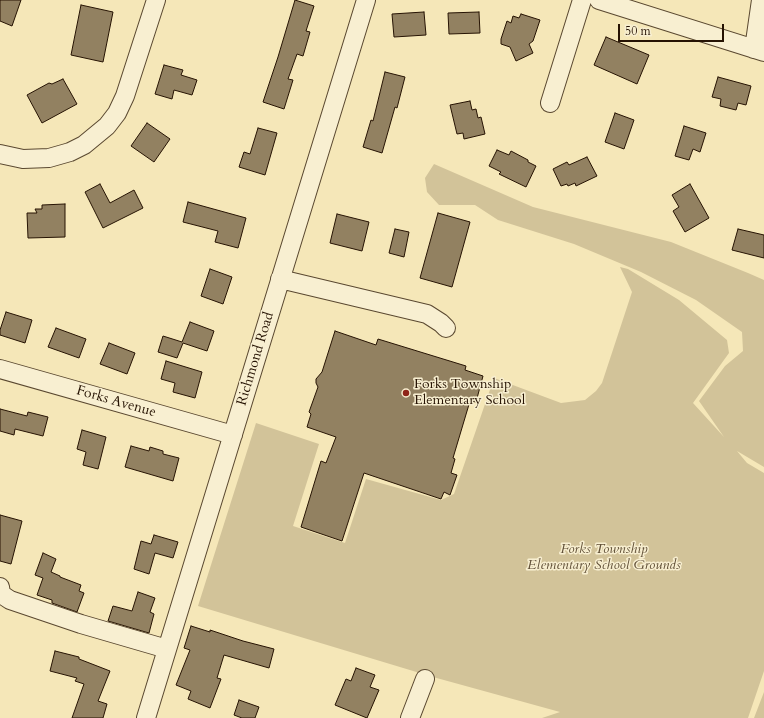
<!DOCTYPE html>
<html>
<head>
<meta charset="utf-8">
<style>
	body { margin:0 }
	#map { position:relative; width:764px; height:718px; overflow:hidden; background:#f5e7b8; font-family:Cardo,serif }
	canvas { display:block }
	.scale { position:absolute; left:618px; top:24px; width:106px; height:18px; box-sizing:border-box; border:2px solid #261303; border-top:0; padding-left:5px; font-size:12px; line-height:14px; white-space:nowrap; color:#261303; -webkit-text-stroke:3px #f8efd1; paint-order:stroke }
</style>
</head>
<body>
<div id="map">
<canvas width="764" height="718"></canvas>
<div class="scale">50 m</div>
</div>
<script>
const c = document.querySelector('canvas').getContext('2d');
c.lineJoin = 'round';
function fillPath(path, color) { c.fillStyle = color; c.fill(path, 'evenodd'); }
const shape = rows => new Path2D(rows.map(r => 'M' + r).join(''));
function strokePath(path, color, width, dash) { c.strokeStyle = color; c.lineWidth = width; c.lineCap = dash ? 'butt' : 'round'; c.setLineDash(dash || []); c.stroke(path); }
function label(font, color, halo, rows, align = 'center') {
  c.font = font + ' Cardo,serif'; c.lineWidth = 3; c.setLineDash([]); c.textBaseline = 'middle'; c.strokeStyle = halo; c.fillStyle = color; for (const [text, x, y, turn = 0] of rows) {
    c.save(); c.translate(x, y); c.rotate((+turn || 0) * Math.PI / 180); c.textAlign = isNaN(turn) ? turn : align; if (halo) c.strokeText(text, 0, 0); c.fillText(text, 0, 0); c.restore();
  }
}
const green = shape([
	[434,164,533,207,671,242,748,273,764,280,764,467,737,451,747,463,764,473,764,671,748,718,542,718,560,712,433,677,198,606,256,423,319,444,293,526,345,543,366,479,441,500,454,494,494,378,561,403,585,400,596,391,602,383,632,292,620,267,628,269,679,300,727,340,729,353,693,403,724,437,699,401,725,366,743,351,742,332,696,300,641,272,574,244,498,220,475,205,439,205,427,192,425,178],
	[764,692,764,718,754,718]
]);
const building = shape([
	[0,0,21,0,12,26,0,21,0,0],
	[295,0,314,6,306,31,310,32,303,56,297,54,288,79,293,80,284,109,263,102,278,57,295,0],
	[81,5,113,12,103,62,71,55,81,5],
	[424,12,426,35,394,37,392,14,424,12],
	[479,12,480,33,449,34,448,13,479,12],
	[521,14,540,20,533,41,529,44,533,53,516,61,510,47,501,44,501,39,507,21,511,23,513,16,519,18,521,14],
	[606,37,649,55,637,84,594,65,606,37],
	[164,65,183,70,181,75,197,80,192,95,174,90,172,99,155,94,164,65],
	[385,72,405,77,397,108,395,107,382,153,363,147,371,120,373,121,385,72],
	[718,77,751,86,746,105,738,103,736,110,720,106,721,99,712,97,718,77],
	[63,79,77,104,42,123,27,95,49,83,52,84,63,79],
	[470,101,472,110,476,109,478,118,481,117,485,134,464,139,463,133,457,134,450,105,470,101],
	[615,113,634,120,624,149,605,142,615,113],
	[147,123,170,139,154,162,131,146,147,123],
	[684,126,706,133,700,152,693,149,689,160,675,156,684,126],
	[258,128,277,133,265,175,239,167,244,152,250,154,258,128],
	[497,150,509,155,511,151,528,160,528,162,536,166,526,187,499,174,501,172,489,166,497,150],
	[587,157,597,176,576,186,575,183,568,186,567,184,561,186,553,169,567,162,569,165,587,157],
	[100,184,110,203,134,190,143,208,103,228,85,192,100,184],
	[690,184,709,218,685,232,673,211,679,207,672,195,690,184],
	[188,202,246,218,238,248,215,242,218,231,183,222,188,202],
	[65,204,65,237,28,238,27,213,37,213,35,209,42,209,42,205,65,204],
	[438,213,470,222,452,287,420,278,438,213],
	[337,214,369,222,362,251,330,243,337,214],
	[395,229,409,232,404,257,389,253,395,229],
	[738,229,764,235,764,258,732,250,738,229],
	[210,269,232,277,223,304,201,296,210,269],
	[6,312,32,320,25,343,0,335,0,330,6,312],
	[190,322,214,331,207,351,183,343,177,358,158,352,163,336,182,342,190,322],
	[56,328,86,339,79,358,48,347,56,328],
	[335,331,376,345,378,339,466,366,465,370,483,376,476,402,470,401,453,458,455,459,451,473,457,475,450,495,444,492,441,499,364,473,342,541,301,527,321,461,326,463,336,437,307,427,311,414,309,412,318,387,316,383,316,379,322,372,335,331],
	[109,343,135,353,127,374,100,364,109,343],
	[166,361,202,372,195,398,173,392,175,383,161,379,166,361],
	[0,409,27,416,28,412,48,417,43,436,15,429,14,435,0,431,0,409],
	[82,430,106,437,98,469,83,465,86,452,77,449,82,430],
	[131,446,149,451,150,447,163,451,163,454,179,458,173,481,125,467,131,446],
	[0,515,22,521,11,564,0,561,0,515],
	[154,535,178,542,173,558,155,553,149,574,134,569,141,541,151,544,154,535],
	[43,553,56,559,51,572,60,576,60,577,81,585,79,591,84,593,77,612,52,603,52,600,37,595,43,578,35,575,43,553],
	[138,592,155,598,150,612,154,614,149,633,108,621,113,606,132,611,138,592],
	[191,626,210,632,210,630,243,641,274,649,269,668,224,655,217,678,221,679,210,708,188,699,191,691,176,685,190,650,184,648,191,626],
	[55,651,79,657,79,659,110,671,98,701,107,704,103,718,72,718,84,684,75,681,77,678,50,671,55,651],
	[356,668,375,675,370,687,379,690,367,718,335,705,346,679,351,681,356,668],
	[239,700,259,707,255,718,242,718,234,715,239,700]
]);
const minor = shape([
	[599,0,764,52],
	[754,49,761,0],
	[550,103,582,0],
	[0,154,23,159,49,158,70,152,84,145,107,126,117,113,125,96,156,0],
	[280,279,427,314,441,323,446,328],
	[0,369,233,435],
	[0,587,1,594,10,600,81,624,167,649],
	[146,718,366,0],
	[410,718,425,679]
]);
const markers = [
	[406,393,4,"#8f2418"]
];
const streetNames = [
	["Richmond Road",256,359,-73],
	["Forks Avenue",116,402,16]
];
const poiNames = [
	["Forks Township",414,385],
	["Elementary School",414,401]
];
const parkNames = [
	["Forks Township",604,550],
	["Elementary School Grounds",604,566]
];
fillPath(green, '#d2c399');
fillPath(building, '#928161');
strokePath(building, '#261303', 1);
strokePath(minor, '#5a4830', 20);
strokePath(minor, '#f8efd1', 18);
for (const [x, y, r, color] of markers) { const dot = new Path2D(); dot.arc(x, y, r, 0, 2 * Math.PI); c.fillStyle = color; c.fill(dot); strokePath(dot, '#f8efd1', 1.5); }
label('14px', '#261303', '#f8efd1', streetNames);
label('14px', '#261303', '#f8efd1', poiNames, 'left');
label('italic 14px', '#625138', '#f8efd1', parkNames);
</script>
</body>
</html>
